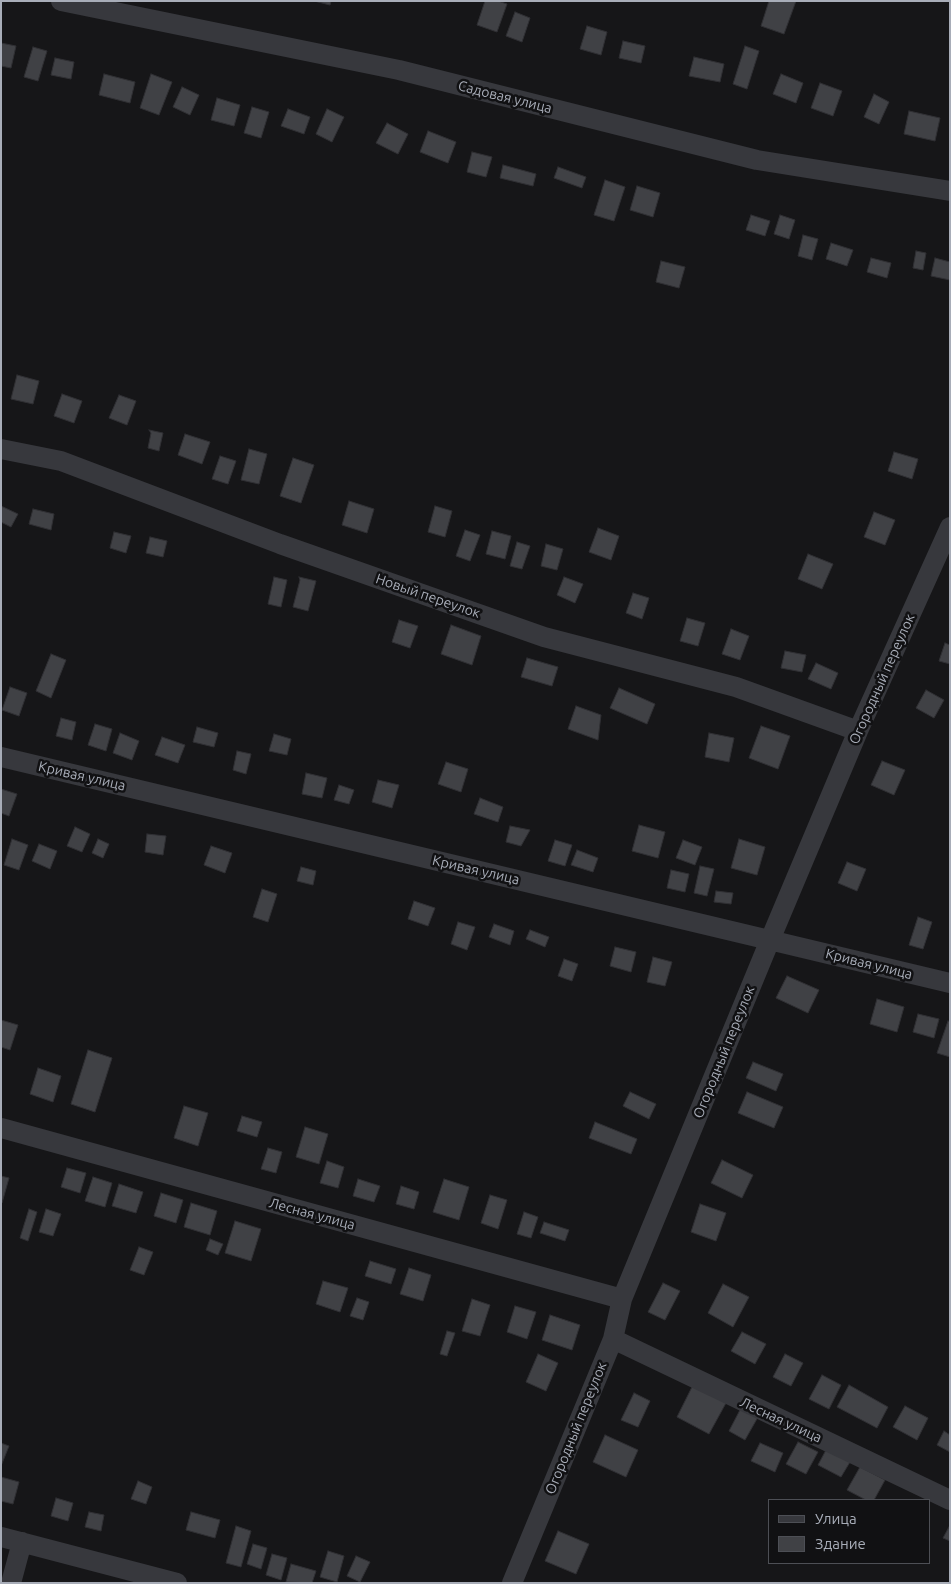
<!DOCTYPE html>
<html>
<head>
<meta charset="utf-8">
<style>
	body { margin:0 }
	#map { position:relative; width:951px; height:1584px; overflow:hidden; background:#161618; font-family:Ubuntu,sans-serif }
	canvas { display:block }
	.frame { position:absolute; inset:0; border:2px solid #a8adb8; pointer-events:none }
	.legend { position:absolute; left:768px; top:1499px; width:162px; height:65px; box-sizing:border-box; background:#111113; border:1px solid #4d4f55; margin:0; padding:6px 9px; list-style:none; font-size:15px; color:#a8adb8 }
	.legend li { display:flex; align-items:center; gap:10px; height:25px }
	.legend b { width:25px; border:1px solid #4d4f55 }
</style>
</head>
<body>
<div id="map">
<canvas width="951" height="1584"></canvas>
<div class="frame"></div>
<ul class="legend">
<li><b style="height:6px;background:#37383d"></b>Улица</li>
<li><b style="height:14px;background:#404145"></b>Здание</li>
</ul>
</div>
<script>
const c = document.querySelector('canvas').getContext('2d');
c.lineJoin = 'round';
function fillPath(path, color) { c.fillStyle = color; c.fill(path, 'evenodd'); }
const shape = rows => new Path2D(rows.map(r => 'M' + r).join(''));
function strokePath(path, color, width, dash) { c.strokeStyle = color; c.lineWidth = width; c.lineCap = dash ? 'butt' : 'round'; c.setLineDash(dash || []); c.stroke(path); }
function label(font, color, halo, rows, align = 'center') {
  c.font = font + ' Ubuntu,sans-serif'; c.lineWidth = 5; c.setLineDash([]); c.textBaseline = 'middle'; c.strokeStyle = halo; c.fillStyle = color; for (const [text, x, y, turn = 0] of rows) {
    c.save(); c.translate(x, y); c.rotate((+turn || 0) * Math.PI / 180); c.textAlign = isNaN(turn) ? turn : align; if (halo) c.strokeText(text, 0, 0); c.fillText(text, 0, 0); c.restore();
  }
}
const building = shape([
	[314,1,331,1,330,5,314,1],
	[485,1,498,1,507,4,497,32,477,25,485,1],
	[769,1,796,1,784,34,761,26,769,1],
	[515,12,530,18,522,42,506,36,515,12],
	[587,26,607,32,601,55,580,49,587,26],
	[623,41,645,46,641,63,619,58,623,41],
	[1,43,16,46,11,68,1,66,1,43],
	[745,46,759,51,747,89,733,84,745,46],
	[33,47,47,51,38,81,24,77,33,47],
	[694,57,724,64,720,82,689,76,694,57],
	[55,58,74,62,71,79,51,75,55,58],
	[104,74,135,82,130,103,99,95,104,74],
	[151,74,172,82,159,115,140,108,151,74],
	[781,74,803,83,796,103,773,94,781,74],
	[820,83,842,91,833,116,811,108,820,83],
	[182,87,199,95,190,115,173,107,182,87],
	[874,94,889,102,879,124,864,117,874,94],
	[217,98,240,105,234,126,211,120,217,98],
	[252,107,269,112,261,138,244,133,252,107],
	[288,109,310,117,304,134,281,126,288,109],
	[327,109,344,117,332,142,316,134,327,109],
	[909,111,940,118,935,141,904,134,909,111],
	[387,123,408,134,398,154,376,143,387,123],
	[428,131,456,142,448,163,420,152,428,131],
	[472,152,492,157,486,177,467,172,472,152],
	[503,165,536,174,533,186,500,178,503,165],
	[558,167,586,177,582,188,554,178,558,167],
	[605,180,625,187,614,221,594,215,605,180],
	[637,186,660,193,653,217,630,210,637,186],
	[751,215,770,221,765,236,746,230,751,215],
	[780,215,795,220,789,239,774,234,780,215],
	[803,235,818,239,812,260,798,256,803,235],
	[831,243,853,250,847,266,826,259,831,243],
	[916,251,926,253,923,270,913,268,916,251],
	[871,258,891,263,887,278,867,272,871,258],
	[935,258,950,262,950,280,931,276,935,258],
	[661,261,685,267,679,288,656,282,661,261],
	[17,375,39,381,33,404,11,399,17,375],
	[62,394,82,401,74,423,54,416,62,394],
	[119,395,136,401,127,425,109,418,119,395],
	[149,430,163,433,159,451,148,448,151,433,149,430],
	[185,434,210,442,202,464,178,455,185,434],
	[249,449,267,454,259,484,241,480,249,449],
	[894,452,918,459,912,479,888,471,894,452],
	[220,456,236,461,228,484,212,479,220,456],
	[293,458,314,465,301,503,280,496,293,458],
	[349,501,374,509,367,533,342,525,349,501],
	[1,506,18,514,11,527,1,522,1,506],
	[435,506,452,511,445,537,428,532,435,506],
	[33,509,54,514,51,530,29,524,33,509],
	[874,512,895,520,885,545,864,537,874,512],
	[598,528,619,536,611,560,589,552,598,528],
	[465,530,480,535,470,561,456,556,465,530],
	[492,531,511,536,505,559,486,554,492,531],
	[114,532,131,536,126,553,110,548,114,532],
	[150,537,167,541,163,557,146,553,150,537],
	[517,542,530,546,522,569,510,566,517,542],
	[546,544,563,549,557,570,541,566,546,544],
	[808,554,833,564,822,589,798,579,808,554],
	[274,577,287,580,281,607,268,604,274,577],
	[299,577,316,581,308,611,293,607,300,580,299,577],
	[564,577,583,584,575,603,557,595,564,577],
	[633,593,649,598,642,619,626,613,633,593],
	[687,618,705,623,698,646,680,641,687,618],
	[399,620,418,626,410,648,392,642,399,620],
	[451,625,481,636,472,665,441,654,451,625],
	[731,629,749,636,740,660,722,654,731,629],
	[945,643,950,645,950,664,939,661,945,643],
	[785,651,806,655,802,672,781,668,785,651],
	[51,654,66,660,51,698,36,691,51,654],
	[527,658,558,667,552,686,521,677,527,658],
	[816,663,838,673,831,689,808,679,816,663],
	[10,687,27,693,19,716,2,710,10,687],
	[619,688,655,704,647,724,610,708,619,688],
	[926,690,944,700,934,718,916,708,926,690],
	[576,706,601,715,598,740,568,729,576,706],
	[61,718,76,722,72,740,56,736,61,718],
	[95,724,112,729,106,751,88,745,95,724],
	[761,726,790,736,778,769,749,758,761,726],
	[197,727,218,733,214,747,193,742,197,727],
	[120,733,139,741,132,760,113,753,120,733],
	[709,733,734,738,729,762,705,757,709,733],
	[274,734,291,739,287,755,269,751,274,734],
	[162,737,185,745,178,763,155,755,162,737],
	[237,751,251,754,246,774,233,770,237,751],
	[882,761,905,770,894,795,871,785,882,761],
	[446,762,468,769,461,792,438,784,446,762],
	[306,773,327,778,322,798,302,794,306,773],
	[378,780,399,785,392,808,372,802,378,780],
	[339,785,354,790,349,804,334,800,339,785],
	[1,789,17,794,9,816,1,813,1,789],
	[480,798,503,807,498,822,474,814,480,798],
	[639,825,665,832,658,858,632,851,639,825],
	[510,826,530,830,521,846,506,842,510,826],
	[75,827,90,834,82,852,67,846,75,827],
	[147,834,166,836,163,855,145,852,147,834],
	[12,839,28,845,19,870,4,865,12,839],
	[98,839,109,844,103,858,92,853,98,839],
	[739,839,765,847,757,875,731,868,739,839],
	[555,840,572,845,565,866,548,861,555,840],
	[683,840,702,847,695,865,676,858,683,840],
	[39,844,57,851,50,869,32,861,39,844],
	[211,846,232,853,225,873,204,865,211,846],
	[577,850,598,858,593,872,571,865,577,850],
	[847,862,866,869,857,891,838,883,847,862],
	[700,866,714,869,707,896,694,893,700,866],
	[301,867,316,871,313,885,297,881,301,867],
	[671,870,689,874,685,892,667,888,671,870],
	[262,889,277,894,268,922,253,917,262,889],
	[716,891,733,893,731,904,714,902,716,891],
	[414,901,435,908,428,926,408,919,414,901],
	[918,917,932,922,923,949,909,945,918,917],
	[458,922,475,927,467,950,451,944,458,922],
	[494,924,514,931,510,945,489,937,494,924],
	[530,930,549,937,545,947,526,939,530,930],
	[615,947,636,952,631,972,610,966,615,947],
	[653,957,672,962,665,986,647,982,653,957],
	[564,959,578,964,572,981,558,976,564,959],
	[787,976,819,990,808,1013,776,998,787,976],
	[877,999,904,1007,897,1032,870,1024,877,999],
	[918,1014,939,1019,934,1038,913,1032,918,1014],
	[1,1020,18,1025,10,1050,1,1047,1,1020],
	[948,1021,950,1022,950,1057,937,1053,948,1021],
	[88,1050,112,1058,95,1112,71,1104,88,1050],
	[753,1062,783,1074,776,1091,746,1078,753,1062],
	[38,1068,61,1076,53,1102,30,1094,38,1068],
	[630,1092,656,1104,649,1119,623,1106,630,1092],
	[747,1092,783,1107,774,1128,738,1113,747,1092],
	[184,1106,208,1113,198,1146,174,1138,184,1106],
	[242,1116,262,1122,257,1137,237,1131,242,1116],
	[595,1122,637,1139,631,1154,589,1138,595,1122],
	[305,1127,328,1134,319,1164,296,1157,305,1127],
	[268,1148,282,1152,276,1173,261,1169,268,1148],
	[722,1160,753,1175,742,1198,711,1183,722,1160],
	[327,1161,344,1167,338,1188,320,1183,327,1161],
	[67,1168,86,1173,80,1193,61,1187,67,1168],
	[1,1176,9,1178,2,1203,1,1203,1,1176],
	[93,1177,112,1183,105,1207,85,1201,93,1177],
	[358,1179,380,1186,374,1202,353,1196,358,1179],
	[444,1179,469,1187,459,1220,433,1212,444,1179],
	[119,1184,143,1192,136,1213,112,1206,119,1184],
	[401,1186,419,1192,414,1209,396,1204,401,1186],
	[161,1193,183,1200,176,1223,154,1216,161,1193],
	[490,1195,507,1200,498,1229,481,1223,490,1195],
	[191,1203,217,1211,210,1235,184,1227,191,1203],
	[700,1204,726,1213,716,1241,691,1232,700,1204],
	[29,1209,37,1212,28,1241,20,1238,29,1209],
	[46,1209,61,1214,53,1236,39,1232,46,1209],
	[524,1212,538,1217,531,1238,517,1234,524,1212],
	[235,1221,261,1229,251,1261,225,1253,235,1221],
	[544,1222,569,1230,565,1241,540,1233,544,1222],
	[210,1239,223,1244,218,1255,206,1250,210,1239],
	[139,1247,153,1252,144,1275,130,1270,139,1247],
	[370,1261,396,1269,391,1284,365,1276,370,1261],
	[409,1268,431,1275,423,1301,400,1294,409,1268],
	[323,1281,348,1288,340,1312,316,1304,323,1281],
	[663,1283,680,1291,665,1320,648,1312,663,1283],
	[723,1284,749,1297,733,1327,708,1313,723,1284],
	[357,1298,369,1302,363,1320,350,1316,357,1298],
	[472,1299,490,1305,480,1336,462,1331,472,1299],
	[515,1306,536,1312,527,1339,507,1332,515,1306],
	[550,1315,580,1325,572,1350,542,1340,550,1315],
	[447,1331,455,1333,447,1356,440,1354,447,1331],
	[742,1332,766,1344,755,1364,731,1351,742,1332],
	[538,1354,558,1363,546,1391,526,1382,538,1354],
	[785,1354,803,1363,791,1386,773,1377,785,1354],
	[822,1375,841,1385,829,1409,809,1399,822,1375],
	[693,1385,726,1403,709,1434,677,1417,693,1385],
	[849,1385,888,1407,877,1428,837,1407,849,1385],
	[634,1393,650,1401,638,1427,621,1420,634,1393],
	[905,1406,928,1418,917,1440,893,1427,905,1406],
	[741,1408,758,1417,745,1440,729,1431,741,1408],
	[944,1431,950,1435,950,1452,937,1445,944,1431],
	[605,1435,638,1450,626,1477,593,1462,605,1435],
	[798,1442,818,1452,806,1474,786,1464,798,1442],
	[1,1443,9,1446,1,1466,1,1443],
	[760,1443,783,1453,775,1472,751,1461,760,1443],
	[826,1450,850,1462,841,1477,818,1465,826,1450],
	[860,1467,885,1480,874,1500,866,1500,847,1490,860,1467],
	[1,1477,19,1482,13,1504,1,1501,1,1477],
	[138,1481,152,1487,146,1504,131,1499,138,1481],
	[56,1498,73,1503,68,1521,51,1516,56,1498],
	[89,1512,104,1515,101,1531,85,1527,89,1512],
	[191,1512,220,1520,215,1538,186,1530,191,1512],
	[950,1525,950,1541,943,1538,950,1525],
	[236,1526,251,1531,241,1567,226,1563,236,1526],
	[558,1531,589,1544,576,1574,545,1561,558,1531],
	[253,1544,267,1548,261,1569,247,1564,253,1544],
	[328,1551,344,1556,337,1582,320,1577,328,1551],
	[272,1554,287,1558,281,1580,266,1575,272,1554],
	[356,1556,370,1562,360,1582,347,1576,356,1556],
	[291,1564,316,1571,312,1583,286,1582,291,1564]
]);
const minor = shape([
	[61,1,399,70,757,160,950,191],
	[1,449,61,461,280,544,544,637,736,687,858,731],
	[1,757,950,983],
	[1,1128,622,1299],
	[613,1339,950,1500],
	[1,1537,177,1583],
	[11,1583,22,1542],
	[512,1583,613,1339,622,1299,770,940,858,731,950,527]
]);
const streetNames = [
	["Садовая улица",505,97,14],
	["Новый переулок",428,596,19],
	["Огородный переулок",882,679,-66],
	["Кривая улица",82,776,13],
	["Кривая улица",476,870,13],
	["Кривая улица",869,964,14],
	["Огородный переулок",724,1052,-68],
	["Лесная улица",312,1214,15],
	["Лесная улица",781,1420,25],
	["Огородный переулок",576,1428,-68]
];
fillPath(building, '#404145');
strokePath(building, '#303034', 1);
strokePath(minor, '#37383d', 20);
label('14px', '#a8adb8', '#111113', streetNames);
</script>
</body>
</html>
